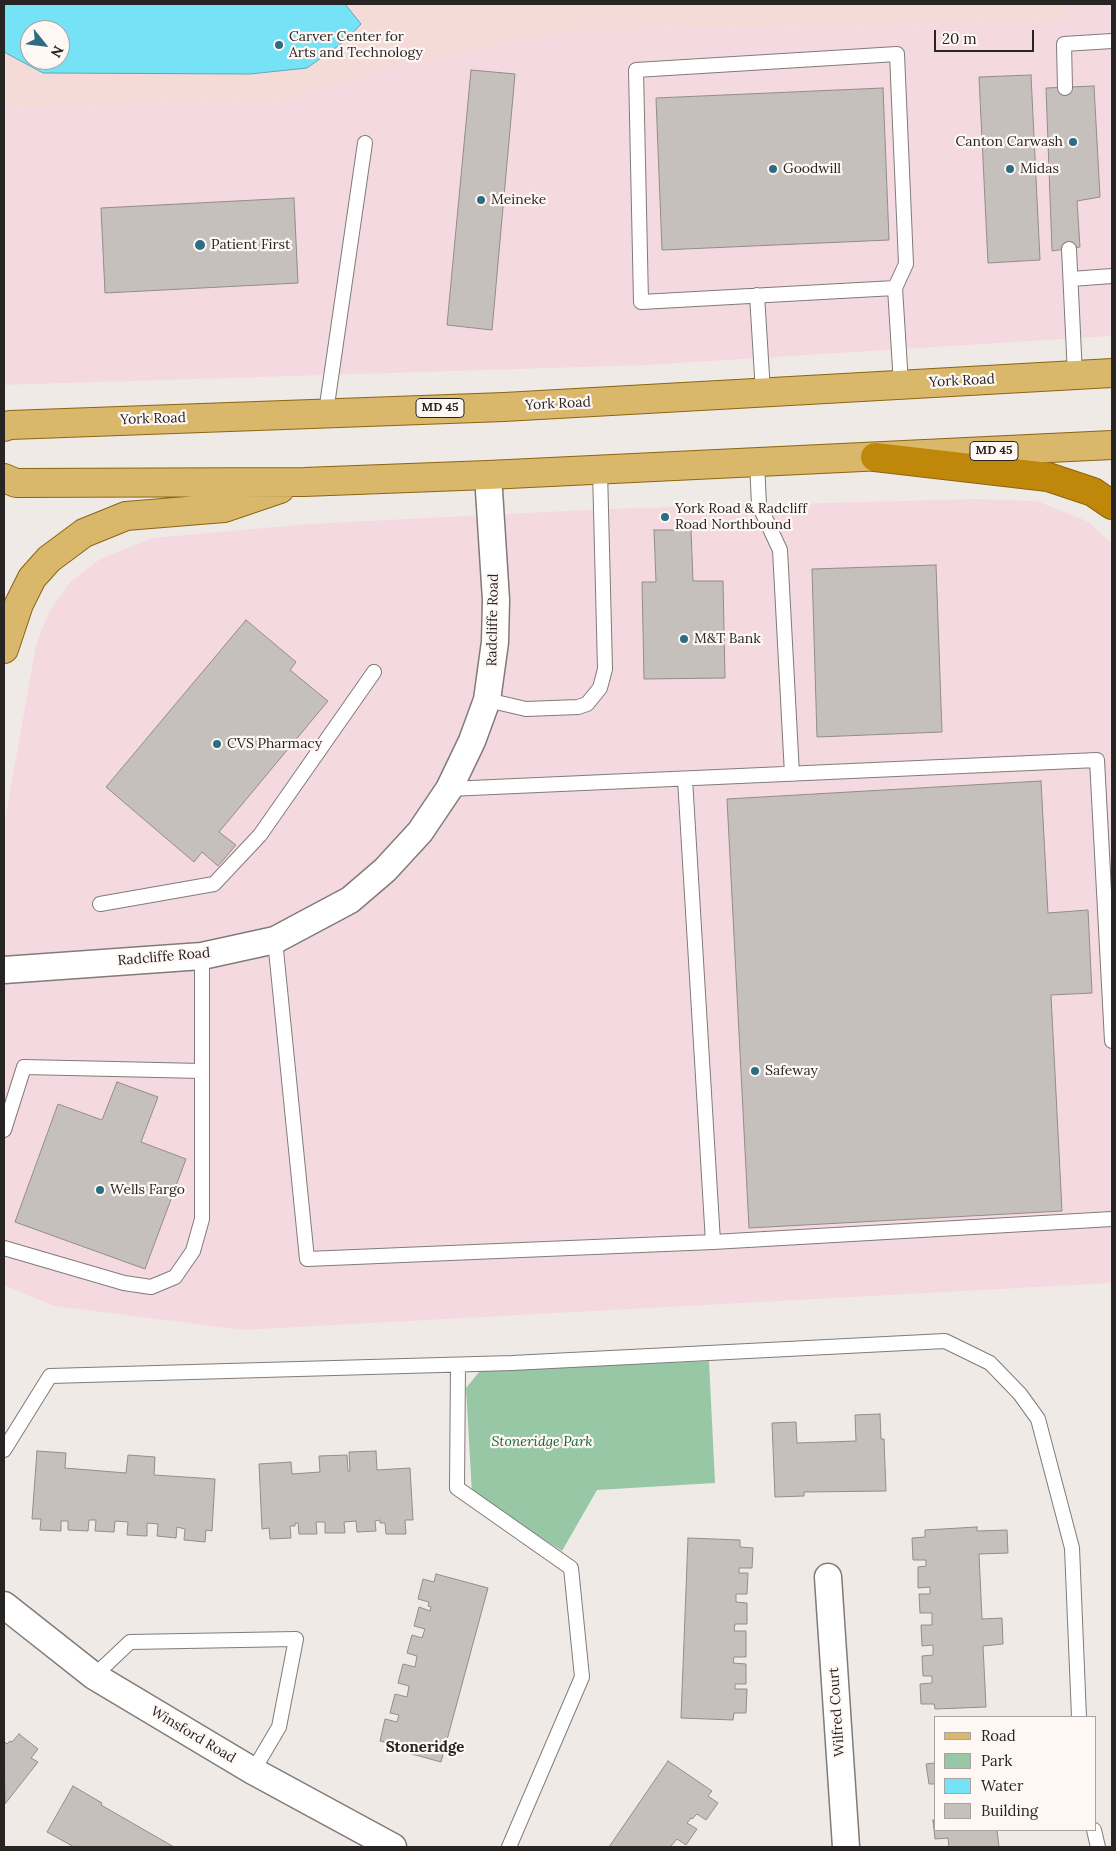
<!DOCTYPE html>
<html>
<head>
<meta charset="utf-8">
<style>
	body { margin:0 }
	#map { position:relative; width:1116px; height:1851px; overflow:hidden; background:#f0eae7; font-family:Lora,serif }
	canvas { display:block }
	.frame { position:absolute; inset:0; border:5px solid #272423; pointer-events:none }
	.legend { position:absolute; left:934px; top:1716px; width:162px; height:115px; box-sizing:border-box; background:#fef7f4; border:1px solid #a8a3a0; margin:0; padding:6px 9px; list-style:none; font-size:15px; color:#272423 }
	.legend li { display:flex; align-items:center; gap:10px; height:25px }
	.legend b { width:25px; border:1px solid #a8a3a0 }
	.north { position:absolute; left:20px; top:20px; width:50px; height:50px; box-sizing:border-box; background:#fef7f4; border:1px solid #a8a3a0; border-radius:50%; rotate:119deg; font-size:14px; font-weight:700; line-height:20px; text-align:center; color:#272423 }
	.north::after { content:''; display:block; margin:auto; width:18px; height:22px; background:#2d6c81; clip-path:polygon(50% 0,100% 100%,50% 72%,0 100%) }
	.scale { position:absolute; left:934px; top:30px; width:100px; height:22px; box-sizing:border-box; border:2px solid #272423; border-top:0; padding-left:6px; font-size:15px; line-height:18px; white-space:nowrap; color:#272423; -webkit-text-stroke:4px #fef7f4; paint-order:stroke }
</style>
</head>
<body>
<div id="map">
<canvas width="1116" height="1851"></canvas>
<div class="frame"></div>
<ul class="legend">
<li><b style="height:6px;background:#d9b86c"></b>Road</li>
<li><b style="height:14px;background:#98c7a5"></b>Park</li>
<li><b style="height:14px;background:#76e2f5"></b>Water</li>
<li><b style="height:14px;background:#c6c0bd"></b>Building</li>
</ul>
<div class="north">N</div>
<div class="scale">20 m</div>
</div>
<script>
const c = document.querySelector('canvas').getContext('2d');
c.lineJoin = 'round';
function fillPath(path, color) { c.fillStyle = color; c.fill(path, 'evenodd'); }
const shape = rows => new Path2D(rows.map(r => 'M' + r).join(''));
function strokePath(path, color, width, dash) { c.strokeStyle = color; c.lineWidth = width; c.lineCap = dash ? 'butt' : 'round'; c.setLineDash(dash || []); c.stroke(path); }
function label(font, color, halo, rows, align = 'center') {
  c.font = font + ' Lora,serif'; c.lineWidth = 4.5; c.setLineDash([]); c.textBaseline = 'middle'; c.strokeStyle = halo; c.fillStyle = color; for (const [text, x, y, turn = 0] of rows) {
    c.save(); c.translate(x, y); c.rotate((+turn || 0) * Math.PI / 180); c.textAlign = isNaN(turn) ? turn : align; if (halo) c.strokeText(text, 0, 0); c.fillText(text, 0, 0); c.restore();
  }
}
const commercial = shape([
	[1065,4,1112,4,1112,336,648,365,4,385,4,108,288,100,393,67,570,30,1065,22],
	[974,499,1037,501,1089,522,1112,544,1112,1283,243,1330,54,1306,4,1285,4,825,36,645,48,614,70,582,100,559,152,538,308,524,605,509]
]);
const education = shape([
	[4,4,1065,4,1066,22,570,30,393,67,288,100,4,108],
	[30,30,60,30,60,60,30,60]
]);
const green = shape([
	[709,1361,715,1483,597,1490,562,1551,472,1494,466,1388,480,1371]
]);
const water = shape([
	[4,4,345,4,361,24,345,41,307,68,250,74,43,73,4,52,4,4],
	[30,30,60,30,60,60,30,60,30,30]
]);
const building = shape([
	[471,70,515,74,492,330,447,325,471,70],
	[1031,75,1040,260,988,263,979,77,1031,75],
	[1094,86,1100,197,1077,201,1080,247,1052,251,1046,88,1094,86],
	[883,88,889,240,662,250,656,98,883,88],
	[294,198,298,283,105,293,101,208,294,198],
	[654,530,691,530,693,581,723,581,725,678,644,679,642,582,656,582,654,530],
	[936,565,942,732,817,737,812,569,936,565],
	[246,620,296,662,290,670,328,701,219,832,236,845,218,866,202,852,194,862,106,787,246,620],
	[1041,781,1048,913,1088,910,1092,993,1051,995,1062,1211,749,1228,727,799,1041,781],
	[117,1082,158,1097,141,1142,186,1159,145,1269,15,1222,58,1104,102,1120,117,1082],
	[880,1414,881,1439,884,1439,886,1491,804,1492,804,1496,775,1497,772,1423,796,1422,797,1443,856,1441,855,1415,880,1414],
	[37,1451,66,1453,65,1468,126,1473,128,1455,155,1457,154,1475,215,1479,212,1531,206,1530,205,1542,184,1540,185,1529,177,1527,176,1538,157,1536,158,1524,147,1523,147,1536,127,1535,128,1522,115,1521,114,1532,95,1531,96,1520,89,1520,88,1531,68,1530,68,1521,61,1521,61,1531,40,1530,41,1519,32,1519,37,1451],
	[376,1451,377,1470,410,1468,413,1520,405,1520,406,1534,386,1534,385,1523,380,1523,380,1520,375,1521,376,1531,357,1532,356,1521,344,1522,345,1533,325,1533,325,1522,316,1522,317,1534,299,1534,298,1523,295,1523,295,1526,290,1526,291,1538,270,1539,269,1528,262,1529,259,1464,291,1462,292,1474,320,1472,319,1456,347,1455,348,1471,350,1471,349,1452,376,1451],
	[977,1527,977,1531,1007,1530,1008,1553,979,1554,982,1619,1002,1618,1003,1644,983,1646,986,1707,935,1709,934,1704,921,1704,920,1684,932,1683,932,1676,923,1676,922,1656,933,1655,933,1645,922,1646,921,1625,932,1625,932,1613,920,1613,919,1594,930,1594,930,1587,918,1588,918,1567,926,1566,926,1560,913,1560,912,1538,925,1537,925,1530,977,1527],
	[688,1538,740,1540,740,1547,753,1548,752,1568,739,1568,739,1573,748,1573,747,1594,736,1594,736,1602,747,1603,747,1624,735,1624,734,1631,746,1631,746,1657,734,1657,733,1663,746,1664,746,1684,735,1684,735,1689,747,1689,746,1713,734,1713,733,1720,681,1718,688,1538],
	[436,1574,488,1588,441,1762,390,1748,391,1744,380,1741,385,1719,397,1722,399,1715,390,1713,395,1694,407,1697,409,1686,398,1683,403,1664,415,1667,417,1656,407,1653,412,1635,422,1638,425,1629,414,1626,419,1607,430,1611,431,1607,428,1606,429,1602,418,1599,423,1579,434,1582,436,1574],
	[19,1734,38,1749,31,1758,38,1762,5,1804,4,1741,7,1744,10,1741,12,1742,19,1734],
	[668,1761,712,1791,708,1796,718,1803,706,1820,697,1814,692,1819,691,1818,687,1823,697,1829,686,1845,677,1839,671,1846,673,1847,609,1847,668,1761],
	[935,1763,935,1784,929,1784,926,1764,935,1763],
	[73,1786,102,1803,101,1805,174,1847,74,1847,47,1832,73,1786],
	[933,1820,935,1830,997,1830,999,1847,949,1847,948,1838,935,1839,933,1820]
]);
const lane = shape([
	[1065,88,1064,44,1112,41],
	[1069,249,1075,375],
	[1071,279,1112,276],
	[895,288,906,264,897,54,636,70,641,302,895,288,901,384],
	[757,295,763,392],
	[326,412,365,143],
	[757,462,759,505,780,550,792,774],
	[487,700,526,709,578,707,587,704,600,688,605,669,600,470],
	[685,779,713,1242],
	[449,789,1097,760,1112,1041],
	[100,904,214,884,260,835,374,672],
	[275,940,307,1259,713,1242,1112,1219],
	[4,1130,24,1067,202,1071,202,956],
	[4,1248,124,1283,151,1287,175,1277,193,1251,202,1219,202,1071],
	[458,1365,457,1488,571,1568,582,1677,509,1847],
	[4,1450,50,1376,512,1363,945,1341,990,1363,1020,1394,1038,1419,1072,1548,1079,1717],
	[94,1676,130,1642,296,1639,279,1727,253,1771],
	[1094,1830,1098,1847]
]);
const street = shape([
	[4,970,202,956,275,940,350,900,385,870,420,832,449,789,472,741,487,700,495,642,496,600,488,475],
	[828,1577,846,1847],
	[4,1605,94,1676,253,1771,393,1847]
]);
const primary = shape([
	[4,427,10,425,504,407,1112,373],
	[4,478,16,483,304,482,488,475,1112,445],
	[4,649,19,604,32,578,49,559,84,533,126,516,224,508,280,489]
]);
const highway = shape([
	[875,457,1048,477,1093,492,1112,505]
]);
const markers = [
	[279,45,5,"#2d6c81"],
	[1073,142,5,"#2d6c81"],
	[773,169,5,"#2d6c81"],
	[1010,169,5,"#2d6c81"],
	[481,200,5,"#2d6c81"],
	[200,245,6,"#2d6c81"],
	[665,517,5,"#2d6c81"],
	[684,639,5,"#2d6c81"],
	[217,744,5,"#2d6c81"],
	[755,1071,5,"#2d6c81"],
	[100,1190,5,"#2d6c81"]
];
const shields = [
	[440,408,48],
	[994,451,48]
];
const shieldNames = [
	["MD 45",440,408],
	["MD 45",994,451]
];
const poiNames = [
	["Carver Center for",289,37],
	["Arts and Technology",289,53],
	["Canton Carwash",1063,142,"right"],
	["Goodwill",783,169],
	["Midas",1020,169],
	["Meineke",491,200],
	["Patient First",211,245],
	["York Road & Radcliff",675,509],
	["Road Northbound",675,525],
	["M&T Bank",694,639],
	["CVS Pharmacy",227,744],
	["Safeway",765,1071],
	["Wells Fargo",110,1190]
];
const streetNames = [
	["York Road",962,381,-3],
	["York Road",558,404,-3],
	["York Road",153,419,-2],
	["Radcliffe Road",493,620,-89],
	["Radcliffe Road",164,957,-5],
	["Wilfred Court",837,1712,-94],
	["Winsford Road",193,1735,31]
];
const parkNames = [
	["Stoneridge Park",542,1442]
];
const neighbourhoodNames = [
	["Stoneridge",425,1748]
];
fillPath(commercial, '#f4dae0');
fillPath(education, '#f5dbd7');
fillPath(green, '#98c7a5');
fillPath(water, '#76e2f5');
strokePath(water, '#5ea9b6', 1);
fillPath(building, '#c6c0bd');
strokePath(building, '#938d8a', 1);
strokePath(lane, '#817b79', 16);
strokePath(street, '#817b79', 29);
strokePath(primary, '#8a6513', 30);
strokePath(highway, '#8a6513', 30);
strokePath(lane, '#fff', 14);
strokePath(street, '#fff', 26);
strokePath(primary, '#d9b86c', 28);
strokePath(highway, '#c0880a', 28);
for (const [x, y, r, color] of markers) { const dot = new Path2D(); dot.arc(x, y, r, 0, 2 * Math.PI); c.fillStyle = color; c.fill(dot); strokePath(dot, '#fef7f4', 2); }
for (const [x, y, w] of shields) { const box = new Path2D(); box.roundRect(x - w / 2, y - 9.5, w, 19, 4); c.fillStyle = '#fef7f4'; c.fill(box); strokePath(box, '#272423', 1); }
label('bold 12px', '#272423', null, shieldNames);
label('14px', '#272423', '#fef7f4', poiNames, 'left');
label('14px', '#272423', '#fef7f4', streetNames);
label('italic 14px', '#156638', '#fef7f4', parkNames);
label('bold 15px', '#272423', '#fef7f4', neighbourhoodNames);
</script>
</body>
</html>
